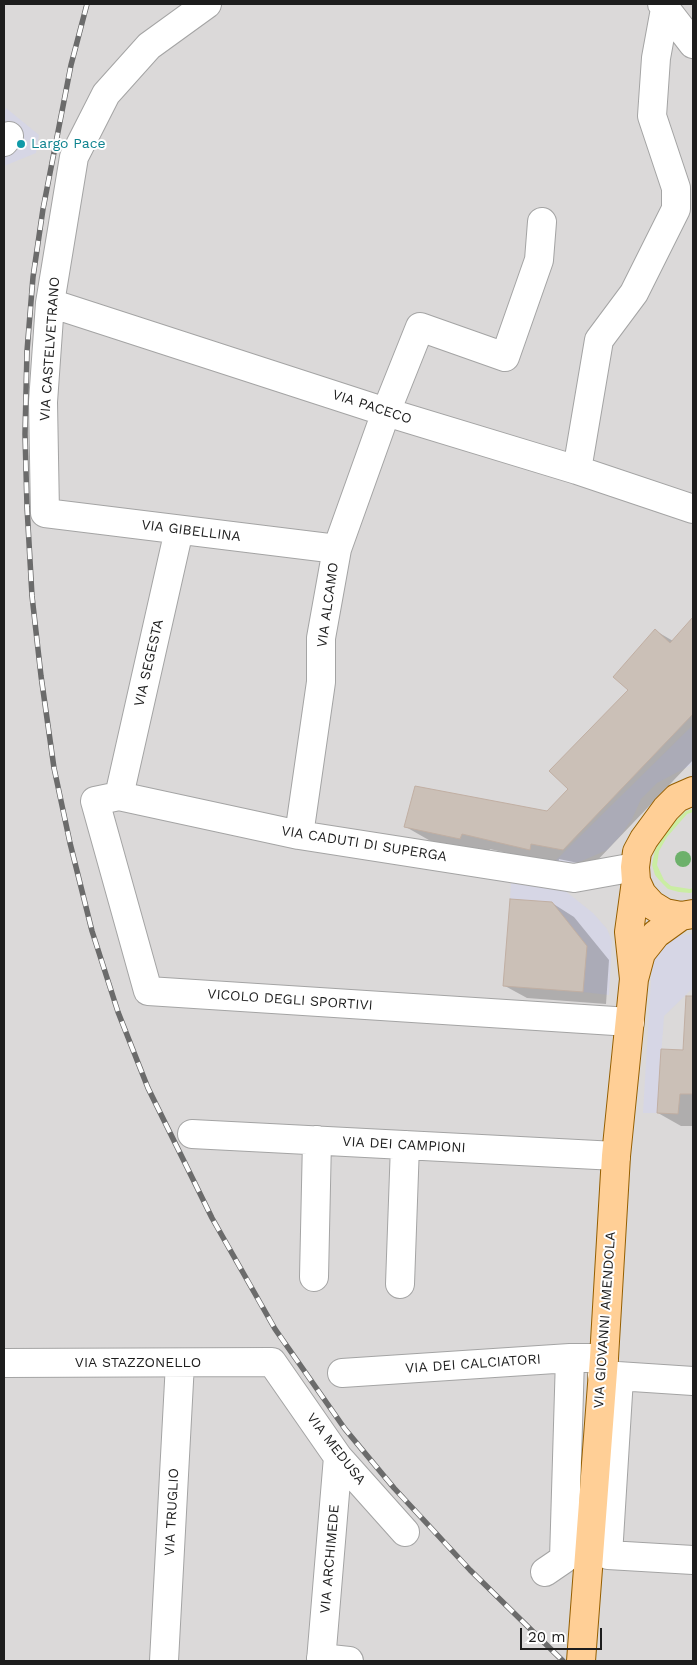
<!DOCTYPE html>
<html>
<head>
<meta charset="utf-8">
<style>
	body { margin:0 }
	#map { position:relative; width:697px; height:1665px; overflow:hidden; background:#efeae1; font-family:"Work Sans",sans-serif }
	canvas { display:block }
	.frame { position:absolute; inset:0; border:5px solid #1d1d1d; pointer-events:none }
	.scale { position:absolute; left:520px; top:1628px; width:82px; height:22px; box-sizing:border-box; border:2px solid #1d1d1d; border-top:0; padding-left:6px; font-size:15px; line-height:18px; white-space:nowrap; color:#1d1d1d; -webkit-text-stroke:4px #fff; paint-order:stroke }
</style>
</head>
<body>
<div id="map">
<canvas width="697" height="1665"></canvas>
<div class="frame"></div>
<div class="scale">20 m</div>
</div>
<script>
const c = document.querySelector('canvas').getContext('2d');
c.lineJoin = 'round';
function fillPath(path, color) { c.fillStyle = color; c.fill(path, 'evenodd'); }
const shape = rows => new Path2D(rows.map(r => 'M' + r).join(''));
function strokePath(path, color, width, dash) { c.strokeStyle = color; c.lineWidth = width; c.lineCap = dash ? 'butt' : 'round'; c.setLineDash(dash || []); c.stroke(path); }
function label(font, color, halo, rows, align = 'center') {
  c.font = font + ' "Work Sans",sans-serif'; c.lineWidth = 4; c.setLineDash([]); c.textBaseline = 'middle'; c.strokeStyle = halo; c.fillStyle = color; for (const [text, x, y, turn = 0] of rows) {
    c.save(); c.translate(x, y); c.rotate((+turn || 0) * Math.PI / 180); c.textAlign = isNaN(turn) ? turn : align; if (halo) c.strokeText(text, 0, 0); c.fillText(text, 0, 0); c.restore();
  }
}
const residential = shape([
	[4,4,693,4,693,1661,4,1661]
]);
const grass = shape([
	[693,809,693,812,687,814,667,837,659,851,657,865,664,880,671,886,690,889,693,888,693,892,690,893,679,892,668,889,661,882,655,875,652,865,655,850,663,836,674,822,686,811]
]);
const plaza = shape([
	[6,108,39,135,36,153,4,166,4,112],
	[693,725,693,764,657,783,641,799,632,819,620,836,607,850,570,866,554,862],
	[511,883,564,890,593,913,607,929,612,941,609,995,583,992,587,946,552,902,510,899],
	[691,934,693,935,693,988,664,1016,657,1113,643,1113,652,963,654,954,670,938,680,935]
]);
const shadow = shape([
	[693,619,693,760,592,866,559,859,558,865,490,849,488,854,434,843,406,827,548,813,570,789,630,690,656,631,673,641],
	[552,903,574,917,609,960,606,1004,527,998,505,986],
	[687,997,693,997,693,1126,681,1126,658,1113,684,1051]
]);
const building = shape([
	[693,617,693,714,563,850,531,844,530,850,462,834,460,839,404,827,415,786,547,811,568,789,549,771,628,690,613,677,655,629,670,643,693,617],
	[510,899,552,902,587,946,583,992,503,986,510,899],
	[686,996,693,996,693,1094,680,1094,678,1114,657,1113,661,1049,683,1050,686,996]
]);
const minor = shape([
	[207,4,149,46,106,94,74,157,50,303,43,402,45,513,337,549],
	[662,4,693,44],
	[4,142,9,136],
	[50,303,386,412,577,470,693,509],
	[577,470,599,340,634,293,676,209,676,188,652,116,656,58,665,9],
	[119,796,179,530],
	[299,835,321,682,321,638,337,549,386,412,420,327,505,357,539,260,542,222],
	[630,1022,148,991,95,801,119,796,299,835,574,878,635,867],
	[192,1134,616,1156],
	[314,1277,317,1140],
	[400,1284,405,1145],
	[4,1363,272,1362,338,1457,405,1532],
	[342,1373,570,1358,604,1358],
	[602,1375,693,1381],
	[619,1378,608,1555,693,1560],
	[545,1572,564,1559,570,1358],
	[321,1658,349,1661],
	[164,1661,180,1363],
	[321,1661,338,1457]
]);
const major = shape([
	[693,791,677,798,666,809,644,839,637,852,635,867,636,881,642,894,652,905,665,913,681,916,693,914],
	[636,881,629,932,634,979,641,953,656,934,681,916],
	[581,1661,604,1358,616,1156,634,979]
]);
const rail = shape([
	[87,4,71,65,43,209,33,277,27,351,25,434,27,507,32,596,41,676,54,768,70,843,92,931,118,1012,148,1088,212,1218,275,1329,345,1429,394,1488,470,1570,563,1661]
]);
const trees = [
	[683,859]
];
const markers = [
	[21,144,5,"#0f9aa8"]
];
const cultureNames = [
	["Largo Pace",31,144]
];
const streetNames = [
	["VIA CASTELVETRANO",50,349,-86],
	["VIA PACECO",372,407,18],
	["VIA GIBELLINA",191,531,7],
	["VIA ALCAMO",328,605,-82],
	["VIA SEGESTA",149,663,-77],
	["VIA CADUTI DI SUPERGA",364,844,9],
	["VICOLO DEGLI SPORTIVI",290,1000,4],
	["VIA DEI CAMPIONI",404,1145,3],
	["VIA GIOVANNI AMENDOLA",605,1320,-86],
	["VIA STAZZONELLO",138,1363],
	["VIA DEI CALCIATORI",473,1364,-4],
	["VIA MEDUSA",336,1449,52],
	["VIA TRUGLIO",172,1512,-87],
	["VIA ARCHIMEDE",330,1559,-85]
];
fillPath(residential, '#dbd9d9');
fillPath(grass, '#caeda3');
fillPath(plaza, '#d6d6e5');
fillPath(shadow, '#0003');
fillPath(building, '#cbc0b7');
strokePath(building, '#c1afa3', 1);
strokePath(minor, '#a4a4a4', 30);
strokePath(major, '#955f00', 30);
strokePath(minor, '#fff', 28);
strokePath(major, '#ffcf96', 28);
strokePath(rail, '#6b6b6b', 5.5);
strokePath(rail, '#fff', 4, [11]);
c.fillStyle = '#6db16b';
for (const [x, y] of trees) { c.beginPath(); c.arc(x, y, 8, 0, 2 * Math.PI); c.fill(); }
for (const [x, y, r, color] of markers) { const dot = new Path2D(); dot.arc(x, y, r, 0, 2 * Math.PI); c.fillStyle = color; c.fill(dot); strokePath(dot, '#fff', 2); }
label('14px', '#0d838f', '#fff', cultureNames, 'left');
label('14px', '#1d1d1d', '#fff', streetNames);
</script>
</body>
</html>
